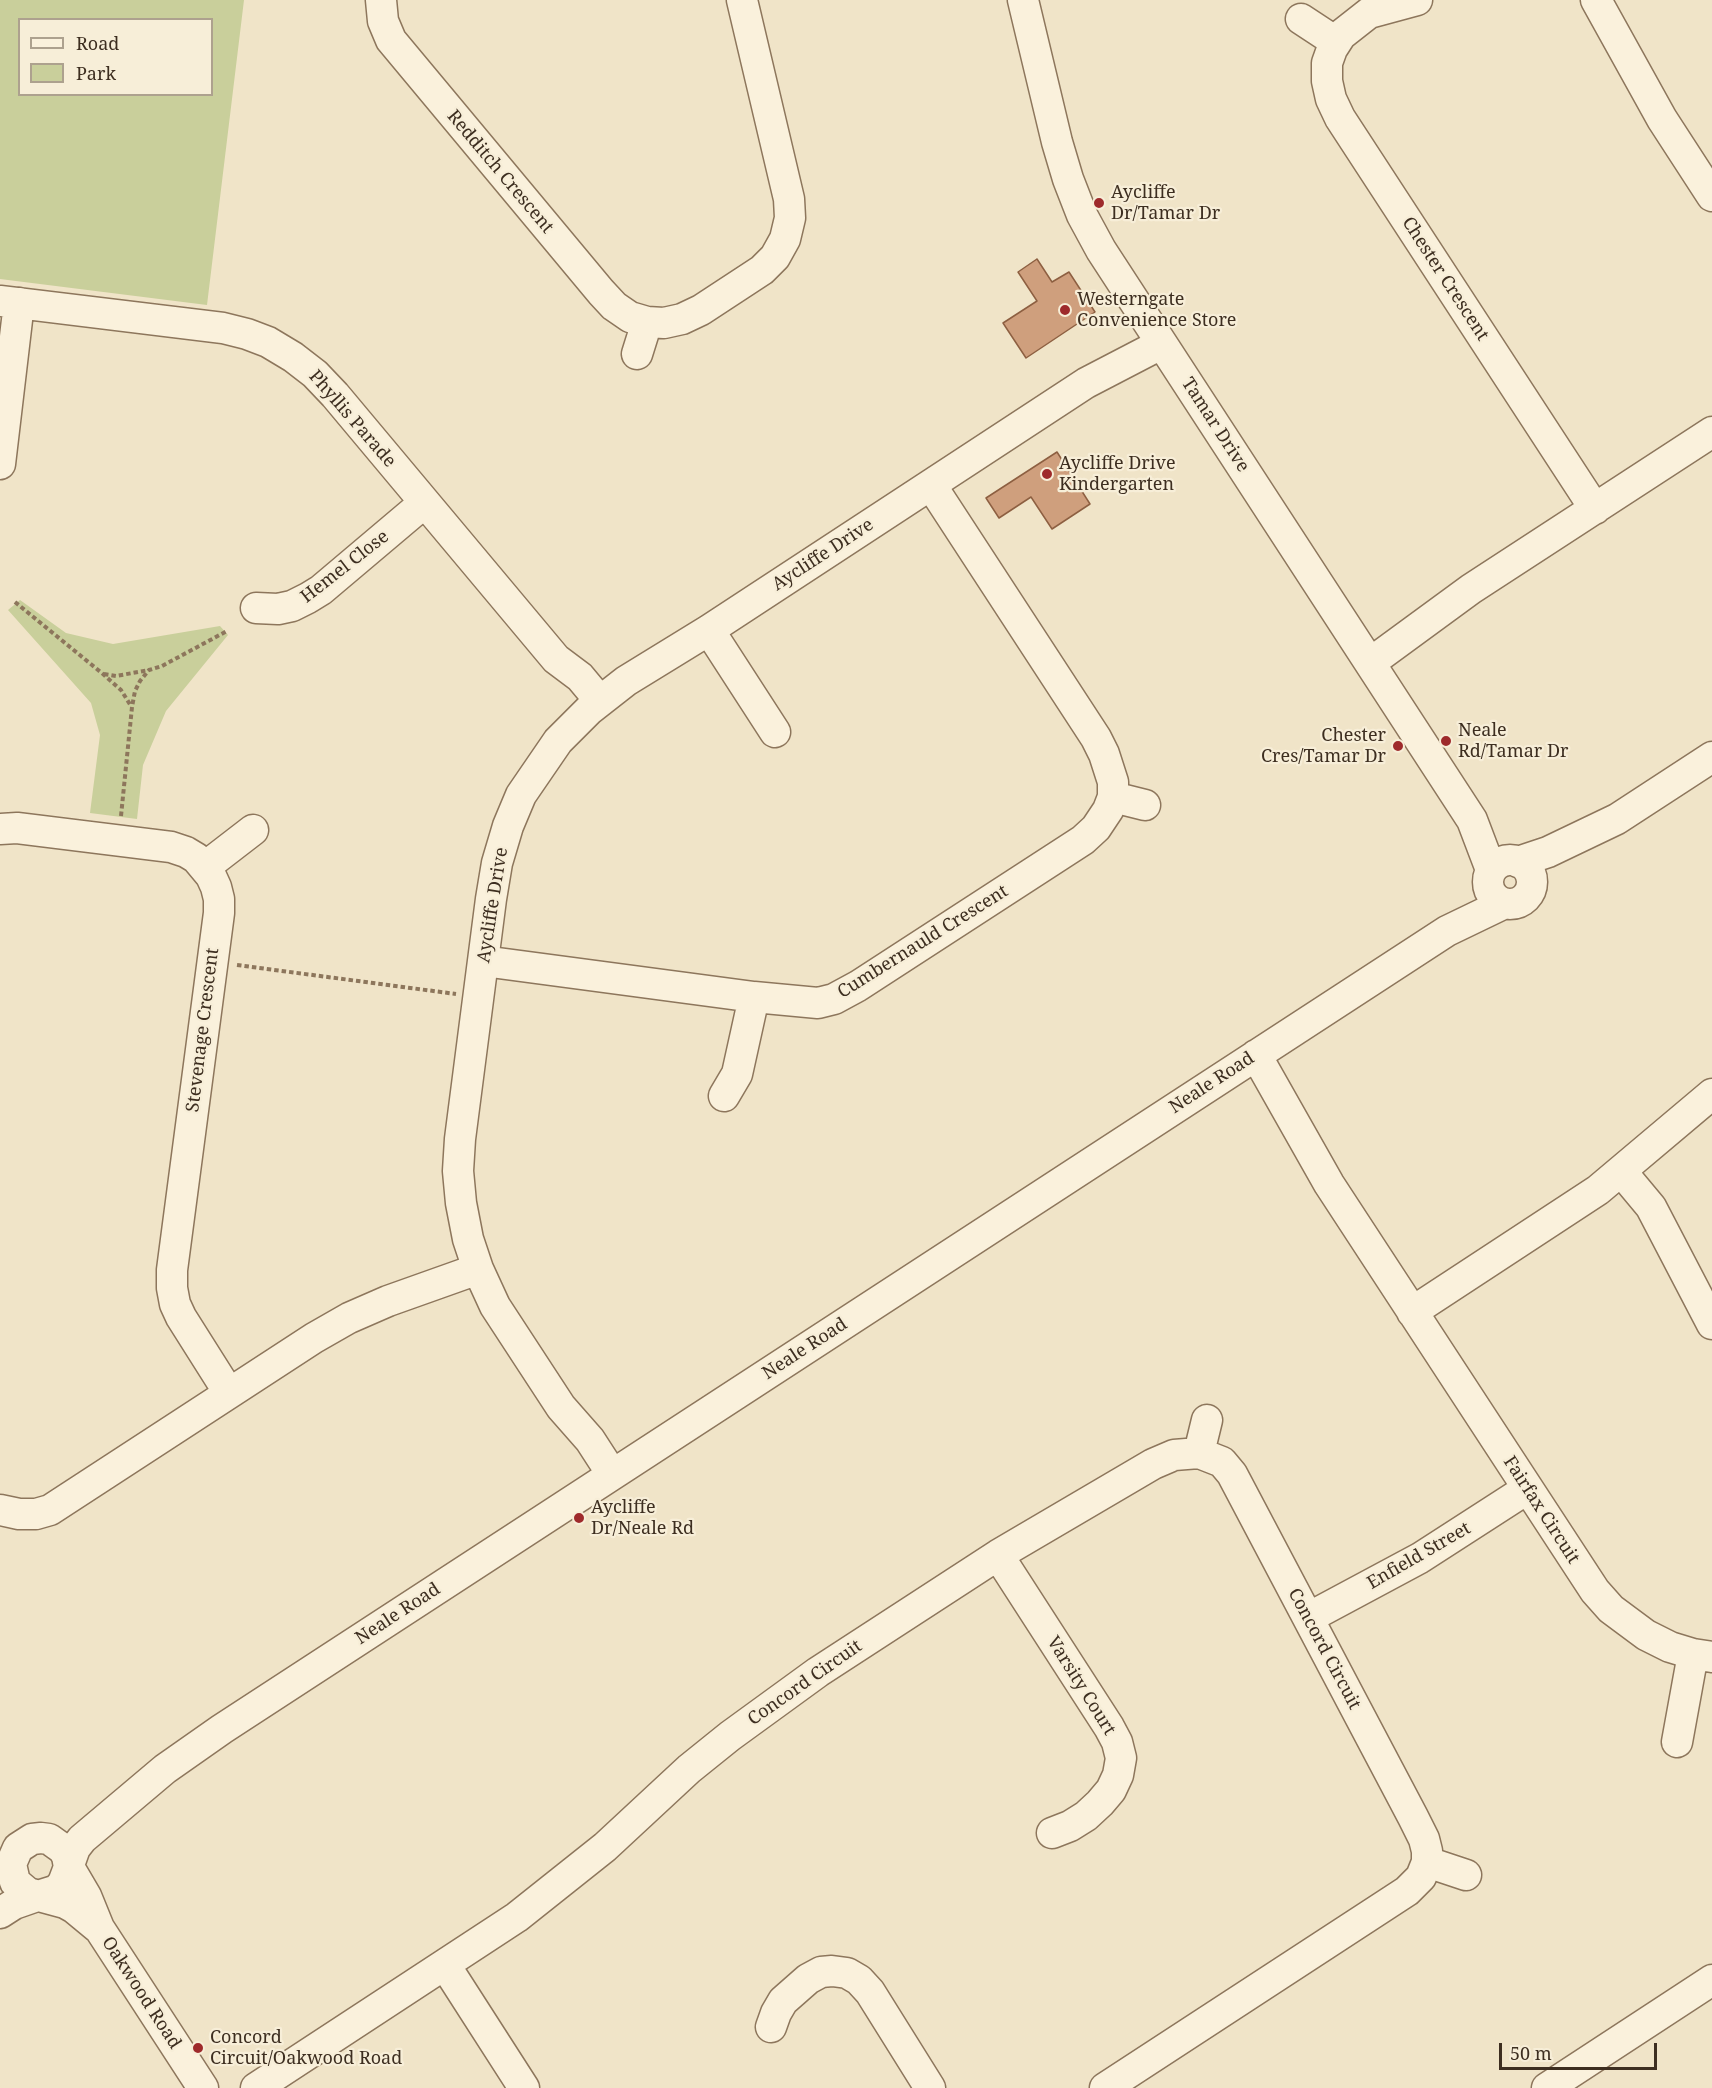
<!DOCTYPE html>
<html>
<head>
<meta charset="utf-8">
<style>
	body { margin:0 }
	#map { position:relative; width:1712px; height:2088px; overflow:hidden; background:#f0e4c8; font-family:"Noto Serif",serif }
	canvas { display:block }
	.legend { position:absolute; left:18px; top:18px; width:195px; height:78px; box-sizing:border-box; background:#f7eed8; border:2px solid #ada18e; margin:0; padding:8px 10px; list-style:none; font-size:18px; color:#3d2e20 }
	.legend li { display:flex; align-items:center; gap:12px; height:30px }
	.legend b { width:30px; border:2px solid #ada18e }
	.scale { position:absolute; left:1499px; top:2043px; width:158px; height:27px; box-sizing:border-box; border:3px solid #3d2e20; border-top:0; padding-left:8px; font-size:18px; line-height:21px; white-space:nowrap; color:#3d2e20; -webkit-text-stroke:4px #f7eed8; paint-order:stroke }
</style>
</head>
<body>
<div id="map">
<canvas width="1712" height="2088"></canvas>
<ul class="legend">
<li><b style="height:8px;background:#faf1dc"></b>Road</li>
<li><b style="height:16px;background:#c9cf9b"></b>Park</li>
</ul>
<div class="scale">50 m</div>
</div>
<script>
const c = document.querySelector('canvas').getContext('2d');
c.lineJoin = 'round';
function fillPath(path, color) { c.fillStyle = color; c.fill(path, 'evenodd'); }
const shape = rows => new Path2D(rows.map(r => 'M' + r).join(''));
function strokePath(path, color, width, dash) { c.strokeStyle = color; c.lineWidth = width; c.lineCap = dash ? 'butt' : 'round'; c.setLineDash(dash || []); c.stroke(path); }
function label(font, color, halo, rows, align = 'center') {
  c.font = font + ' "Noto Serif",serif'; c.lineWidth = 4.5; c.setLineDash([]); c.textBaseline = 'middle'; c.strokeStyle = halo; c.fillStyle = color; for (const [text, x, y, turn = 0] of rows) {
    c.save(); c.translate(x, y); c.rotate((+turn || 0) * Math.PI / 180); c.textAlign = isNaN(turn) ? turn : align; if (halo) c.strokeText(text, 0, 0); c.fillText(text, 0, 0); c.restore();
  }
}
const green = shape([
	[0,0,244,0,207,305,0,279],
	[20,20,212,20,212,94,20,94],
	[20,600,66,633,113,644,220,626,228,635,166,711,143,765,137,819,90,813,100,735,91,703,8,610]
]);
const building = shape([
	[1037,259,1052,282,1069,272,1095,312,1026,358,1003,323,1037,301,1018,272,1037,259],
	[1057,452,1090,504,1052,529,1031,497,999,518,986,498,1057,452]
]);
const path = shape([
	[15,602,103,674,121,690,131,706],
	[104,674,116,676,149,670],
	[121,816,132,707,135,691,140,681,149,670,162,666,227,631],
	[237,965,456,994]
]);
const minor = shape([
	[381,0,383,21,391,40,601,292,614,306,630,317,647,322,664,323,682,319,701,310,762,270,775,257,785,239,790,218,789,199,742,0],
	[1023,0,1057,142,1068,179,1082,215,1101,250,1472,820,1491,870],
	[1417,0,1369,13,1341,35,1332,49,1327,63,1327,81,1331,99,1340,118,1595,509],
	[1596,0,1662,119,1712,196],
	[1301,19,1336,42],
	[0,301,223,328,247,334,268,342,293,357,315,374,335,395,556,659,580,677,600,701],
	[637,354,647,322],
	[0,464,19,303],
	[256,608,278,609,292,606,308,598,321,590,424,503],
	[709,630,775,732],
	[1370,663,1471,589,1712,432],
	[1113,797,1145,805],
	[0,829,17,828,171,847,186,852,196,858,211,876,216,887,219,899,219,913,172,1270,172,1288,175,1304,181,1317,229,1393],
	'1488 882a22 22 0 1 1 44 0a22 22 0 1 1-44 0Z',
	[1518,862,1548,852,1617,819,1712,757],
	[205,867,253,830],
	[483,961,754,997,818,1003,834,999,858,986,1083,840,1096,828,1108,810,1113,797,1113,782,1104,754,1096,738,931,485],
	[1256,1055,1329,1184,1595,1591,1611,1609,1646,1635,1670,1647,1693,1654,1712,1657],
	[724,1096,737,1074,754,997],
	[1621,1171,1651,1207,1712,1324],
	[1412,1312,1598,1190,1712,1094],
	[1199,1453,1207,1420],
	[612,1474,590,1440,561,1407,495,1306,478,1269,468,1239,461,1203,458,1171,460,1139,491,899,497,863,508,826,521,795,558,741,589,710,626,681,709,630,1086,383,1161,344],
	[0,1510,19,1514,36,1514,50,1510,314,1338,349,1318,388,1301,478,1269],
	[998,1555,1109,1727,1117,1742,1121,1758,1118,1775,1111,1790,1100,1803,1086,1816,1070,1826,1052,1833],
	[1308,1618,1420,1558,1527,1489],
	[1677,1742,1693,1654],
	[1427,1862,1466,1875],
	[69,1865,75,1848,82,1839,165,1769,222,1729,1447,931,1503,904],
	[69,1867,86,1896,99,1928,203,2088],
	[41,1895,57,1890,63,1883,69,1867,67,1856,63,1849,49,1839,41,1838,32,1839,18,1848,11,1864,15,1882,28,1893,65,1903,74,1908,97,1927],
	[0,1913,14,1904,37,1896],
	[445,1965,524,2088],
	[771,2027,776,2013,783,2001,808,1979,821,1972,832,1971,847,1973,859,1980,870,1992,930,2088],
	[256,2088,517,1917,605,1847,689,1769,730,1736,818,1672,998,1555,1153,1464,1174,1455,1199,1453,1222,1462,1232,1474,1413,1817,1424,1839,1427,1851,1427,1862,1421,1877,1407,1891,1105,2088],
	[1547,2088,1712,1980]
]);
const markers = [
	[1099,203,6,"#9e2a2b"],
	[1065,310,6,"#9e2a2b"],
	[1047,474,6,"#9e2a2b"],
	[1446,741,6,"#9e2a2b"],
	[1398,746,6,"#9e2a2b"],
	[579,1518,6,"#9e2a2b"],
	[198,2048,6,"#9e2a2b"]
];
const streetNames = [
	["Redditch Crescent",500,172,50],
	["Chester Crescent",1445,279,57],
	["Phyllis Parade",352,419,49],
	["Tamar Drive",1215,425,57],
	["Aycliffe Drive",823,555,-33],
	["Hemel Close",345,567,-38],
	["Aycliffe Drive",493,905,-81],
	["Cumbernauld Crescent",923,942,-32],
	["Stevenage Crescent",203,1030,-83],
	["Neale Road",1212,1083,-33],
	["Neale Road",805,1349,-33],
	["Fairfax Circuit",1541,1510,57],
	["Enfield Street",1419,1556,-30],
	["Neale Road",398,1614,-33],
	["Concord Circuit",1324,1649,62],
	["Concord Circuit",805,1683,-35],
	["Varsity Court",1081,1686,58],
	["Oakwood Road",141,1993,57]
];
const poiNames = [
	["Aycliffe",1111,193],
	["Dr/Tamar Dr",1111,214],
	["Westerngate",1077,300],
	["Convenience Store",1077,321],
	["Aycliffe Drive",1059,464],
	["Kindergarten",1059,485],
	["Neale",1458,731],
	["Rd/Tamar Dr",1458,752],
	["Chester",1386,736,"right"],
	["Cres/Tamar Dr",1386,757,"right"],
	["Aycliffe",591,1508],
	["Dr/Neale Rd",591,1529],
	["Concord",210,2038],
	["Circuit/Oakwood Road",210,2059]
];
fillPath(green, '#c9cf9b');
fillPath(building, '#cf9f7d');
strokePath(building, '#8d5f41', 1.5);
strokePath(minor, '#8d765c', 33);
strokePath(path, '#8d765c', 4, [4.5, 3]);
strokePath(minor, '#faf1dc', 30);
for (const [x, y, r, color] of markers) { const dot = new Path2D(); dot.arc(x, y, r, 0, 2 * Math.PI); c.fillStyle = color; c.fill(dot); strokePath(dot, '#f7eed8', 2); }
label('18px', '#3d2e20', '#f7eed8', streetNames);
label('18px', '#3d2e20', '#f7eed8', poiNames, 'left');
</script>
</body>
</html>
